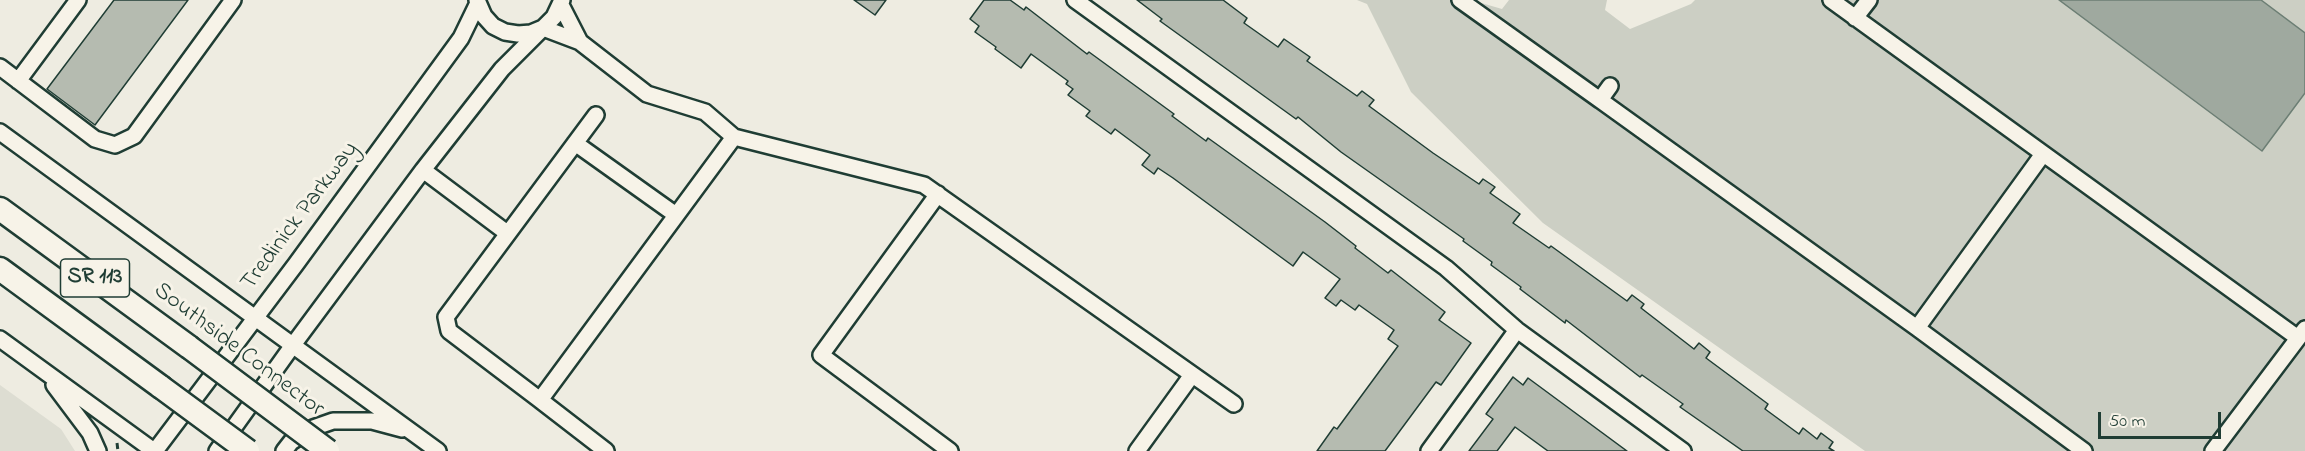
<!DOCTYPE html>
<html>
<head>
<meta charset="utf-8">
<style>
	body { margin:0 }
	#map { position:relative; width:2305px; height:451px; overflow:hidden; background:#eeece1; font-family:"Indie Flower",sans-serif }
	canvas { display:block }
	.scale { position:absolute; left:2098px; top:412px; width:123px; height:27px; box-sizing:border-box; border:3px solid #1f3d34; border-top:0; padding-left:8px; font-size:18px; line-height:21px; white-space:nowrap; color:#1f3d34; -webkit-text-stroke:4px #f7f3e8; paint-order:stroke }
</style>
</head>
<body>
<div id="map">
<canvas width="2305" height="451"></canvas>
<div class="scale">50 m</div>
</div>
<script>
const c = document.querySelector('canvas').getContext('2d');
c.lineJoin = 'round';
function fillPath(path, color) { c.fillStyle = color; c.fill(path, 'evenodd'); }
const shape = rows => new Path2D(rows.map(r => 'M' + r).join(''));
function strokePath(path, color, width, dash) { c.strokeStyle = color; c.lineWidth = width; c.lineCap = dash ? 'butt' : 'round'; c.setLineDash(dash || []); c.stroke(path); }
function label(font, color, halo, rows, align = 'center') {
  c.font = font + ' "Indie Flower",sans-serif'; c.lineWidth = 6; c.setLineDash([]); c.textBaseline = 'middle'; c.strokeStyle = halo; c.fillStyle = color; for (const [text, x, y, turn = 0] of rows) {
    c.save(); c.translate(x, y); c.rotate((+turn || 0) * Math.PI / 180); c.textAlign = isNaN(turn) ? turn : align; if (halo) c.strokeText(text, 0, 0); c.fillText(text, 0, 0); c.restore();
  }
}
const built = shape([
	[0,385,61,429,75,451,0,451]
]);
const green = shape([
	[1357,0,1471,0,1502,9,1509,0,1607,0,1605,10,1630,29,1691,4,1695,0,2305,0,2305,451,1865,451,1543,223,1411,92,1367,4]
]);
const water = shape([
	[2059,0,2261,0,2305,33,2305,93,2262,151,2059,0]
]);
const building = shape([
	[114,0,188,0,95,125,47,89,114,0],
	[854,0,886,0,875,15,854,0],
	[984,0,1010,0,1024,10,1026,7,1087,54,1089,52,1174,114,1172,116,1206,141,1208,138,1325,222,1356,246,1355,248,1388,273,1391,270,1445,312,1439,320,1471,343,1441,385,1436,382,1385,451,1317,451,1334,427,1337,429,1398,346,1388,339,1394,330,1359,305,1355,310,1341,300,1336,306,1325,298,1340,279,1303,252,1293,266,1173,178,1158,168,1154,174,1142,165,1150,155,1115,129,1111,134,1086,116,1090,111,1068,95,1073,89,1066,84,1068,81,1031,54,1021,68,995,49,996,47,975,32,979,26,970,19,984,0],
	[1137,0,1223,0,1247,18,1244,23,1278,47,1284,39,1310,57,1307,61,1357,96,1362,91,1374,100,1369,106,1433,153,1479,184,1483,179,1495,187,1490,193,1520,214,1513,223,1549,248,1551,246,1627,301,1632,295,1644,304,1641,308,1694,349,1699,343,1710,352,1706,358,1768,404,1765,409,1799,434,1803,428,1817,439,1821,433,1833,442,1829,448,1834,451,1743,451,1680,407,1683,404,1642,375,1640,377,1566,320,1565,323,1520,289,1521,287,1491,265,1492,262,1463,241,1464,239,1341,152,1298,117,1296,119,1160,21,1162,19,1137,0],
	[1513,377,1523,385,1528,378,1627,451,1548,451,1515,427,1497,451,1469,451,1493,419,1486,414,1513,377]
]);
const path = shape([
	[117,443,118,451]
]);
const minor = shape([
	[477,0,484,16,493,26,505,32,518,34,531,33,543,28,554,17,562,0],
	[1075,0,1446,268,1517,330,1683,451],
	[1460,0,1600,100,1610,86],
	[1831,0,2298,338],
	[561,5,580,42],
	[1855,18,1869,0],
	[0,67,95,139,115,145,134,136,233,0],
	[18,81,78,0],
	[1600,100,1917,328,2084,451],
	[596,115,446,317,449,331,540,400,734,137,924,185,1234,404],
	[0,132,438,451],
	[575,143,676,215],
	[423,170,507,233],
	[938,194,821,355,950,451],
	[1917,328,2043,154],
	[0,339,154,451],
	[54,385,90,433,98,451],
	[540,400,606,451],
	[155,451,296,264,461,38,477,5],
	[217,451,293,345,423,170,502,69,543,28,580,42,647,94,705,112,734,137],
	[284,451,291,442,313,428,333,421,372,421,402,429],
	[1137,451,1192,375],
	[1429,451,1517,330],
	[2213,451,2305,329]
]);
const highway = shape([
	[0,209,189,347],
	[0,269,161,387]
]);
const highwayBridge = shape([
	[189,347,328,451],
	[161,387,248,451]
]);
const shields = [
	[95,278,69]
];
const shieldNames = [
	["SR 113",95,278]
];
const streetNames = [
	["Tredinick Parkway",301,217,-53],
	["Southside Connector",238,351,37]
];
fillPath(built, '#ddddd2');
fillPath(green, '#cccfc4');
fillPath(water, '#9fa99f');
strokePath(water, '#6c7e74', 1.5);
fillPath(building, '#b5bbb0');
strokePath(building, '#1f3d34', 1.5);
strokePath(minor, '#1f3d34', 20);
strokePath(highway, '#1f3d34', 27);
strokePath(path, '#1f3d34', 3, [6, 4.5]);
strokePath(minor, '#f7f3e8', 15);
strokePath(highway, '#f7f3e8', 22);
strokePath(highwayBridge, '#1f3d34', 27, []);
strokePath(highwayBridge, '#f7f3e8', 22);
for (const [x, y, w] of shields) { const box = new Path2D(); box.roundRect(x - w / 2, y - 19, w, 38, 4.5); c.fillStyle = '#f7f3e8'; c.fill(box); strokePath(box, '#1f3d34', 1.5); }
label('bold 22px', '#1f3d34', null, shieldNames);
label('24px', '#1f3d34', '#f7f3e8', streetNames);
</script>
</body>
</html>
